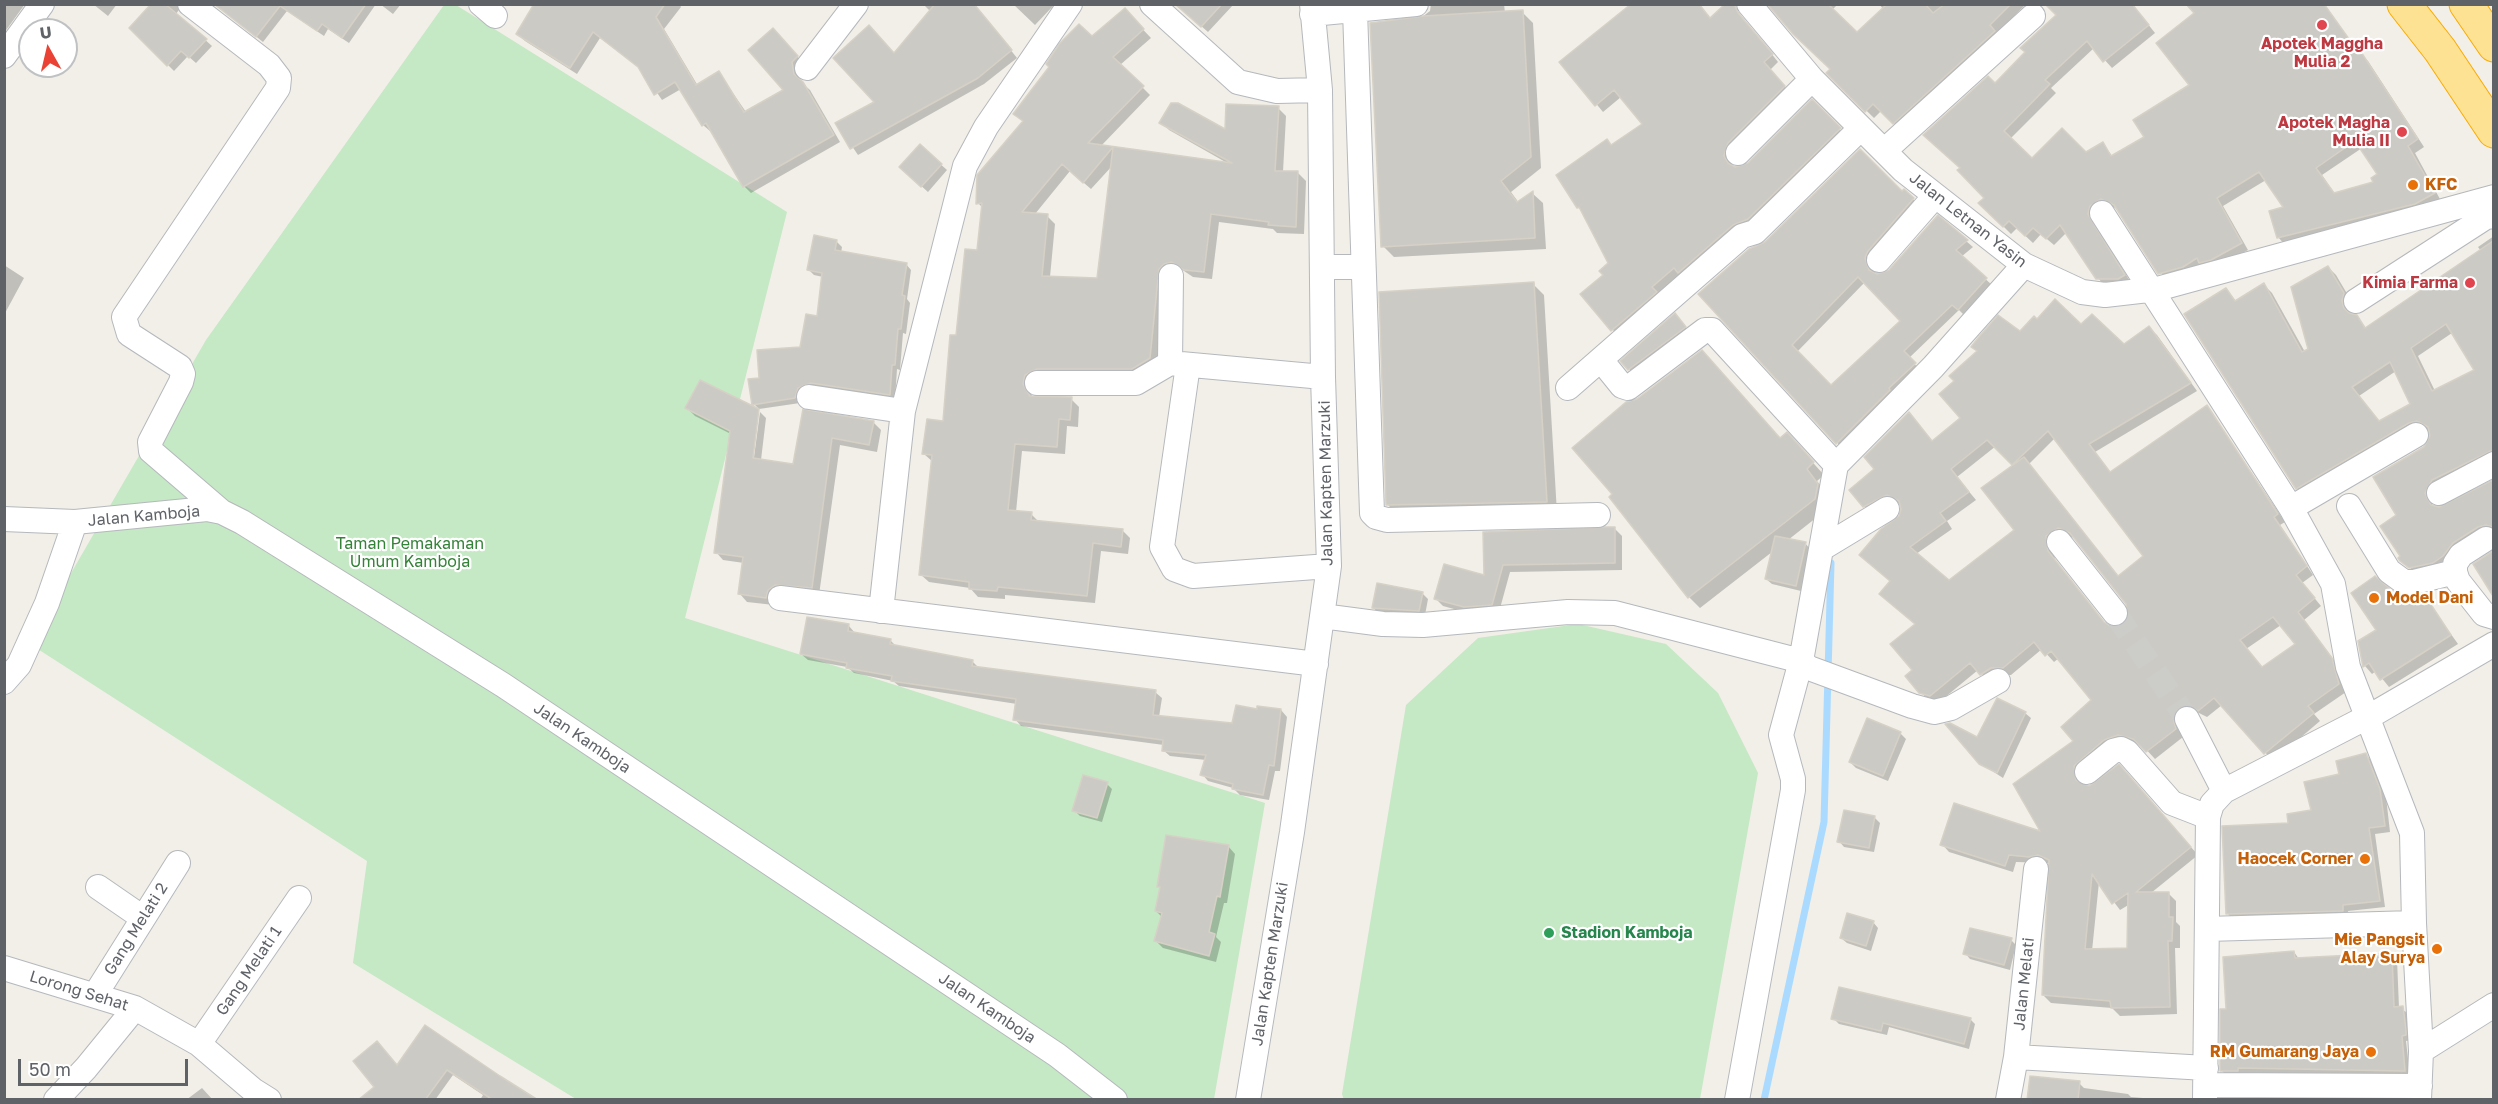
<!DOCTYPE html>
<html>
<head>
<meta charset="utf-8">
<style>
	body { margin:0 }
	#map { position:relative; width:2498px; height:1104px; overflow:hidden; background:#f1efe8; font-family:"Golos Text",sans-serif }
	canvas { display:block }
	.frame { position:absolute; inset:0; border:6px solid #5f6368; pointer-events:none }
	.north { position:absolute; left:18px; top:18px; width:60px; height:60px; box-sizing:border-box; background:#fff; border:2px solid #bfc1c3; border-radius:50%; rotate:352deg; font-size:16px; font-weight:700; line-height:24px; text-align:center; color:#5f6368 }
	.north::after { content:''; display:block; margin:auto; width:21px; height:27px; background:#ea4335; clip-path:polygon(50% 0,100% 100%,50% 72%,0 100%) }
	.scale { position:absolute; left:18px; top:1059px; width:170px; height:27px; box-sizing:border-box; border:3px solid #5f6368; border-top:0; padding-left:8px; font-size:18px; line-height:21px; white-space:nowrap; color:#5f6368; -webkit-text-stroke:4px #fff; paint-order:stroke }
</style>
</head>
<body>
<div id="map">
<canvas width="2498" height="1104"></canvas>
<div class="frame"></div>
<div class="north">U</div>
<div class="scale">50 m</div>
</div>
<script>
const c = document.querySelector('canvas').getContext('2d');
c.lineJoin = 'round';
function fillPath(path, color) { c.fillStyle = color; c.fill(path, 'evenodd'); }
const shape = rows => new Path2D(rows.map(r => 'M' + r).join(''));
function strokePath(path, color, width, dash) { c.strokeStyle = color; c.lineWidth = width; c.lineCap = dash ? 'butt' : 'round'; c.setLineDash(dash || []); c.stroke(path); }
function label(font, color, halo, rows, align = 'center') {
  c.font = font + ' "Golos Text",sans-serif'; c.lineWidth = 4.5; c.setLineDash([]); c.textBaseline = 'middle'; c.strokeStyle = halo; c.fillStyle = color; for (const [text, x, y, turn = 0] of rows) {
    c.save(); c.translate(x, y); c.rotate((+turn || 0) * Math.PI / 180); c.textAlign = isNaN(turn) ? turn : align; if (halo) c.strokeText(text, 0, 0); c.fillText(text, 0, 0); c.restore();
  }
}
const green = shape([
	[444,5,456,5,787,212,685,618,1265,803,1214,1099,576,1099,353,963,367,861,30,644,206,340],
	[1578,624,1666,644,1718,693,1758,773,1700,1099,1344,1100,1342,1094,1406,705,1478,638]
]);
const shadow = shape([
	[4,4,25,4,4,33],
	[93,4,117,4,108,16],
	[153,4,183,4,176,14,212,46,196,63,188,56,174,71,131,28],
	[376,4,349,43,328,29,324,36,287,11,263,42,223,10,227,5],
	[380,4,401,4,393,14],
	[536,4,679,4,681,7,664,29,698,86,719,73,746,112,786,90,780,37,804,64,798,69,800,81,810,90,840,142,751,193,744,186,712,130,710,131,703,125,681,89,662,100,641,69,600,38,577,74,525,41,518,34],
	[923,4,974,4,1017,58,984,84,858,155,837,124,876,102,895,55,931,12],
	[1013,4,1055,4,1035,25],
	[1176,4,1234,4,1208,32],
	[1431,4,1504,4,1505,13,1522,12,1533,23,1541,168,1511,192,1519,203,1532,193,1543,203,1546,249,1394,257,1383,246,1418,20,1430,11],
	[1732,4,1778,62,1770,70,1791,94,1734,150,1731,166,1741,168,1749,165,1812,101,1846,136,1619,337,1582,294,1605,275,1610,264,1584,213,1578,207,1612,146,1644,124,1621,97,1603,112,1562,62,1711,19],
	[1838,4,1832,10,1857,34,1884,10,1879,4,2026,4,1901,130,1881,111,1874,118,1828,73,1832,69,1794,33,1770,5],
	[2132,4,2155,33,2112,68,2094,48,2051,88,2056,93,2010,139,2032,160,2086,154,2103,144,2113,157,2146,138,2324,4,2360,54,2368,61,2424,147,2415,153,2441,201,2285,245,2278,237,2285,208,2266,180,2223,206,2248,250,2218,266,2167,281,2119,210,2109,205,2095,223,2131,283,2104,286,2066,233,2054,245,2041,234,2033,243,2017,228,2011,234,1980,203,1986,198,1995,85,2027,52,2058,15],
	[2362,148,2379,175,2375,183,2335,194,2322,175],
	[1132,18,1151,38,1120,65,1150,95,1100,147,1229,164,1169,130,1161,122,1226,131,1278,108,1286,116,1283,172,1298,173,1306,181,1304,234,1277,233,1273,229,1219,222,1212,279,1193,277,1181,269,1172,272,1158,366,1141,376,1033,383,1030,393,1033,397,1071,399,1079,407,1078,427,1067,426,1065,454,1022,451,1016,512,1031,514,1039,522,1122,530,1130,538,1128,554,1101,551,1095,603,1005,595,1005,599,978,597,970,588,929,582,920,574,933,462,924,454,944,423,958,337,978,251,983,208,978,203,1024,122,1015,114,1092,38],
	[1113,165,1098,280,1050,277,1055,224,1047,216,1035,214,1070,171,1091,189],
	[920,146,947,170,928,192,907,173],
	[1904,191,1919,205,1870,265,1873,274,1877,276,1890,271,1938,217,1973,247,1961,257,1992,285,1964,315,1959,310,1909,358,1920,370,1843,449,1700,294],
	[1865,282,1902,321,1831,387,1797,352],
	[2494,236,2494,460,2432,502,2433,507,2445,507,2494,482,2494,534,2451,563,2418,575,2401,560,2398,516,2375,477,2429,443,2432,434,2430,430,2417,430,2305,496,2297,488,2226,289,2236,301,2264,285,2272,293,2305,352,2310,350,2328,267,2336,275,2352,302,2351,315,2356,316,2367,329,2481,251,2478,247],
	[2452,333,2477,371,2435,391,2418,356],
	[2396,371,2412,404,2380,422,2359,396],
	[837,242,842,247,841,253,906,264,911,270,907,299,910,303,906,334,903,333,900,370,897,369,895,399,800,403,759,409,754,404,761,379,801,348,818,317,823,277,814,275,808,269],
	[4,265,24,278,4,315],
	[1533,284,1544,295,1557,513,1399,516,1387,504],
	[1680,320,1689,332,1634,374,1629,369],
	[2037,321,2082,326,2124,346,2149,328,2157,335,2197,391,2095,452,2111,473,2207,407,2285,522,2280,525,2313,575,2302,583,2321,606,2304,620,2339,667,2346,692,2314,714,2320,721,2273,761,2222,705,2207,717,2197,712,2188,714,2183,737,2155,759,2143,746,2126,742,2080,775,2082,785,2089,788,2126,774,2198,855,2151,893,2168,893,2176,901,2176,922,2180,926,2180,948,2175,948,2177,1014,2120,1016,2112,1008,2051,1003,2043,995,2050,863,2016,862,2013,872,1949,852,1942,844,2043,834,2075,741,2093,700,2059,658,2054,662,2042,649,2011,675,2000,675,1989,681,1978,670,1938,703,1929,700,1920,692,1914,671,1916,625,1889,602,1901,505,1896,502,1872,514,1864,506,1876,470,1916,421,1933,442,1962,418,2020,333],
	[2055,438,2145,556,2119,577,2029,464],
	[1996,446,2015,465,2016,531,1949,582,1916,554,1952,529,1947,521,1976,500,1957,477],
	[2066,535,2077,539,2128,604,2130,618,2124,626,2110,628,2107,626,2055,560,2053,544],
	[2281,625,2297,644,2262,668,2246,649],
	[2099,882,2120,910,2130,904,2129,950,2092,951],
	[1702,352,1780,440,1798,446,1824,475,1817,481,1829,496,1826,510,1788,540,1805,543,1810,549,1801,591,1772,584,1766,579,1772,552,1700,608,1689,597,1614,495,1637,401],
	[687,408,758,410,750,465,753,465,760,412,766,418,761,460,794,465,804,411,873,422,881,430,877,452,840,445,819,595,774,605,747,602,740,594,744,563,723,560,716,552,731,434,695,416],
	[1614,528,1622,536,1622,570,1510,572,1499,612,1472,614,1443,606,1435,598,1485,577,1484,533],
	[2494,551,2494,590,2475,564],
	[1378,584,1423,594,1428,599,1425,615,1379,613,1373,608],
	[2395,595,2404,598,2424,596,2458,644,2389,687,2376,671,2372,674,2365,666,2360,642,2378,630],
	[849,626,855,633,890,640,897,647,972,661,979,668,1155,692,1162,698,1159,717,1234,725,1258,711,1281,710,1287,717,1280,771,1275,771,1269,800,1240,795,1233,788,1208,781,1202,774,1206,760,1170,756,1163,750,1164,745,1021,726,1015,719,1017,704,899,686,893,681,854,673,847,667,808,660,801,654],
	[2025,713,2031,718,2003,778,1980,763,1978,739],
	[1900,733,1906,739,1888,781,1856,768,1850,762],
	[2366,755,2372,761,2386,797,2390,832,2375,834,2385,907,2348,911,2349,917,2234,920,2228,914,2290,825,2313,812,2341,775],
	[1107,784,1112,789,1102,822,1080,816,1074,810],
	[1874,817,1880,823,1874,852,1844,847,1839,841],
	[1228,846,1235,854,1227,903,1224,903,1216,937,1221,942,1216,962,1163,948,1156,941,1162,917,1156,911,1162,889,1158,886],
	[1873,922,1878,928,1871,951,1847,943,1841,938],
	[2011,940,2016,945,2010,970,1970,959,1965,953],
	[2294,952,2299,959,2392,954,2397,959,2399,1008,2408,1013,2411,1040,2406,1041,2410,1076,2242,1073,2242,1076,2227,1076,2221,1070,2227,1010],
	[1833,1018,1970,1019,1975,1024,1969,1049,1889,1027,1887,1035,1839,1024],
	[425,1027,532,1100,480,1100,483,1095,453,1075,435,1100,370,1100,398,1067],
	[2079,1083,2084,1088,2128,1094,2131,1097,2167,1100,2029,1100],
	[202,1088,213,1100,186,1100]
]);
const stream = shape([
	[1764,1100,1824,822,1831,563]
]);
const building = shape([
	[151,4,165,4,207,39,189,58,181,51,167,66,129,28,151,4],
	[214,4,366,4,342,38,322,24,317,31,280,6,256,37,214,4],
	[534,4,665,4,656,17,696,85,719,71,744,112,783,90,748,50,773,28,798,56,792,62,794,74,803,82,834,135,743,187,706,123,702,126,675,82,654,95,638,67,593,32,570,68,516,34,534,4],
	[935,4,974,4,1012,50,978,78,850,149,835,123,874,102,833,58,869,25,894,53,935,4],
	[1175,4,1222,4,1201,27,1175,4],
	[1631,4,1699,4,1710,18,1725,4,1734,4,1738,13,1773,54,1764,62,1785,86,1728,143,1724,156,1728,163,1735,167,1748,163,1812,99,1841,128,1748,219,1733,225,1678,273,1674,268,1652,287,1657,292,1611,331,1580,294,1603,275,1599,271,1608,263,1579,207,1577,208,1556,175,1607,139,1611,145,1642,124,1614,90,1595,106,1559,62,1631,4],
	[1828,4,1857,32,1887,4,1925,4,1933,13,1945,4,2011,4,1990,25,1995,31,1893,124,1873,104,1865,112,1826,73,1830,69,1793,34,1768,5,1828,4],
	[2045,4,2132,4,2149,25,2103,62,2087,41,2045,80,2050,84,2004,131,2032,158,2062,128,2086,152,2103,142,2111,156,2144,137,2133,120,2189,85,2156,43,2194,13,2186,4,2324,4,2359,53,2361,52,2418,139,2408,146,2435,193,2415,204,2277,238,2269,211,2283,207,2259,172,2217,198,2242,243,2211,260,2199,263,2197,258,2183,267,2158,274,2114,205,2101,199,2090,206,2088,214,2125,275,2118,279,2096,279,2060,225,2046,239,2033,228,2025,236,2009,221,2003,227,1978,203,1984,198,1957,170,1960,168,1923,135,1988,76,1995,83,2025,52,2020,48,2056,15,2045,4],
	[2355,141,2377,174,2371,178,2373,182,2334,193,2316,168,2355,141],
	[1125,8,1144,29,1113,57,1144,86,1088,143,1232,163,1159,123,1171,103,1178,103,1225,129,1226,104,1279,106,1275,171,1298,171,1296,227,1268,225,1269,222,1211,214,1204,272,1184,270,1172,262,1164,264,1159,269,1150,358,1132,369,1037,369,1025,375,1023,384,1030,396,1072,397,1070,420,1059,419,1057,447,1015,444,1008,510,1032,512,1031,520,1123,529,1121,547,1093,543,1087,596,998,587,997,591,969,589,969,582,919,575,932,455,922,454,927,419,943,421,950,335,956,335,965,249,977,250,982,203,976,204,977,175,1023,121,1013,114,1049,67,1046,64,1060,43,1079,24,1092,36,1125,8],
	[1113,147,1097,278,1042,276,1048,214,1022,212,1062,164,1083,183,1113,147],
	[1523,10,1531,157,1501,181,1517,202,1533,191,1535,238,1381,247,1370,23,1424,16,1523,10],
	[920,144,942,164,921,187,899,167,920,144],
	[1860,149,1902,191,1904,189,1914,198,1868,251,1865,258,1869,270,1877,274,1889,270,1938,215,1968,240,1956,250,1987,278,1958,310,1952,305,1904,351,1916,363,1889,388,1890,390,1836,444,1698,294,1749,249,1765,242,1860,149],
	[1858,277,1900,321,1831,385,1792,345,1858,277],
	[814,235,837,240,835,250,907,263,902,295,905,296,901,329,898,329,895,365,892,365,890,395,811,383,798,388,795,398,752,405,748,379,759,378,757,350,800,347,806,314,817,316,822,273,807,270,814,235],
	[2493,241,2493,450,2432,480,2425,493,2431,505,2439,507,2493,480,2493,527,2486,525,2478,527,2453,543,2443,556,2433,563,2409,568,2400,561,2398,558,2400,556,2380,526,2396,515,2373,477,2424,447,2430,436,2428,427,2417,421,2409,423,2296,489,2184,314,2226,288,2235,301,2264,283,2302,352,2308,349,2291,287,2328,266,2344,293,2342,301,2344,308,2349,313,2357,315,2365,328,2493,241],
	[2446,324,2474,370,2432,391,2411,348,2446,324],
	[2390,362,2410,404,2379,421,2352,387,2390,362],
	[1534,282,1547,502,1386,505,1379,292,1534,282],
	[2055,299,2081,324,2092,314,2124,344,2149,326,2191,383,2089,444,2110,472,2207,405,2278,514,2274,517,2307,566,2296,575,2315,598,2298,612,2332,658,2339,684,2308,706,2314,713,2264,754,2214,698,2198,711,2188,705,2180,707,2173,718,2176,729,2146,752,2133,739,2118,735,2104,740,2074,766,2076,780,2089,786,2119,764,2191,847,2136,892,2169,892,2169,917,2173,917,2172,941,2168,941,2170,1007,2111,1008,2110,1001,2042,995,2049,860,2038,855,2029,857,2009,855,2005,866,1940,845,1954,803,2040,831,2013,784,2073,741,2061,727,2091,700,2051,651,2045,656,2034,642,2003,668,1991,668,1980,675,1970,663,1930,696,1919,693,1905,676,1912,670,1890,644,1915,624,1879,594,1890,581,1859,555,1881,529,1899,516,1901,509,1899,501,1887,495,1863,507,1849,490,1874,469,1864,457,1909,412,1932,441,1960,418,1939,394,1954,381,1949,376,1977,351,1971,347,1978,338,1998,315,2020,331,2034,316,2037,319,2055,299],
	[2048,431,2143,556,2118,576,2024,457,1981,488,2014,530,1949,580,1910,547,1946,521,1940,513,1969,492,1951,469,1987,440,2012,465,2048,431],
	[2058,528,2070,533,2126,604,2128,618,2123,624,2110,626,2104,622,2048,551,2046,536,2058,528],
	[2273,617,2295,644,2262,667,2240,640,2273,617],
	[2092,874,2112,904,2128,893,2127,948,2085,949,2092,874],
	[1675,313,1686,327,1628,370,1620,361,1675,313],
	[1702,350,1780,438,1787,432,1814,462,1807,469,1818,484,1815,499,1688,598,1609,497,1612,494,1572,448,1626,402,1637,399,1702,350],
	[700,380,759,409,753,458,793,464,803,409,874,421,869,445,832,438,812,588,775,585,768,590,766,598,738,594,743,557,714,553,730,431,685,408,700,380],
	[1605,527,1615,527,1615,563,1503,565,1492,605,1464,607,1434,599,1444,564,1484,575,1483,532,1605,527],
	[1775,536,1806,542,1796,586,1765,579,1775,536],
	[2493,551,2493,596,2473,564,2493,551],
	[2375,576,2396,594,2404,596,2424,594,2451,635,2380,680,2369,663,2363,667,2358,641,2376,630,2351,593,2375,576],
	[1377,583,1423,592,1419,611,1372,608,1377,583],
	[807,617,849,624,848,631,891,639,890,644,973,660,972,666,1156,690,1153,715,1232,723,1236,705,1257,709,1257,706,1281,709,1274,766,1269,765,1263,795,1232,789,1233,784,1200,775,1206,755,1162,751,1163,740,1013,720,1016,699,891,681,892,676,846,668,847,663,800,654,807,617],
	[1997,698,2026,712,1997,773,1979,764,1945,724,1950,723,1977,737,1997,698],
	[1867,718,1901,732,1883,776,1849,762,1867,718],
	[2366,753,2380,789,2385,826,2369,828,2380,901,2343,905,2343,911,2226,914,2222,826,2288,823,2287,814,2311,810,2304,782,2339,774,2336,761,2366,753],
	[1083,775,1108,782,1097,818,1072,811,1083,775],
	[1844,810,1875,816,1869,848,1837,842,1844,810],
	[1166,835,1229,845,1220,897,1217,896,1209,932,1215,934,1209,956,1154,941,1162,913,1155,911,1160,887,1157,887,1166,835],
	[1847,913,1874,921,1866,946,1840,938,1847,913],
	[1970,928,2012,938,2004,965,1963,954,1970,928],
	[2294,951,2295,958,2392,953,2394,1007,2403,1006,2406,1030,2406,1035,2402,1036,2405,1071,2238,1068,2238,1071,2220,1071,2220,1009,2226,1009,2223,957,2294,951],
	[1839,987,1971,1018,1964,1044,1883,1023,1881,1031,1831,1019,1839,987],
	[425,1025,500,1076,538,1100,493,1100,447,1070,425,1100,358,1100,374,1087,353,1061,377,1041,397,1065,425,1025],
	[2030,1076,2080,1081,2078,1100,2027,1100,2030,1076]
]);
const minorTunnel = shape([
	[2115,613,2187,719]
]);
const minor = shape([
	[190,4,269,65,279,78,278,88,124,317,129,334,180,367,183,374,181,382,150,442,151,451,222,512],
	[481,4,495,16],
	[1152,4,1238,82,1277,91,1320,90],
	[1749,4,1812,79,1903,170,2024,265,2082,292,2105,295,2157,289,2494,197],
	[1355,10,1372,513,1376,517,1387,520,1598,515],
	[1312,14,1416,4],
	[4,56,42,4],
	[807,68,856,4],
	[1884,151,2033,16],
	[1738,153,1812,79],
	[2102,213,2291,508,2333,584,2348,667,2412,833,2414,923,2421,1051,2419,1100],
	[1879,260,1935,196],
	[1322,267,1363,267],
	[2356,301,2486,217,2494,216],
	[1601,360,1622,386,1628,388,1705,330,1712,330,1836,465],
	[1170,363,1171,276],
	[1188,365,1162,547,1174,569,1193,576,1329,566],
	[1037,383,1136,383,1170,363,1323,377],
	[1568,388,1742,236,1755,232,1861,128],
	[809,397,903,411],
	[2439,493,2494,464],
	[2349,506,2389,571,2404,582,2414,582,2455,572],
	[2291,508,2416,435],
	[4,519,75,522,207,509,222,512,242,522,503,685,1057,1055,1115,1100],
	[2486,539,2461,555,2455,564,2455,572,2458,581,2484,614,2494,617],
	[2059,542,2115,613],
	[1821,549,1887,509],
	[780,598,1316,664],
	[881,611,903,411,965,166,986,127,1070,4],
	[1322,616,1383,624,1423,625,1568,612,1615,613,1801,661,1809,668,1912,706,1934,712,1951,708,1998,681],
	[4,682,19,665,47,603,75,522],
	[2187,719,2224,791],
	[2087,772,2113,751,2121,749,2127,752,2172,803,2208,817],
	[98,887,143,918],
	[2207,929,2414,923],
	[4,968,135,1008,199,1044,253,1090,269,1100],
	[95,995,178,863],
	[199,1044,299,898],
	[2421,1051,2494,1005],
	[2016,1057,2206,1068],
	[2206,1085,2420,1086],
	[56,1100,86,1068,135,1008],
	[1248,1100,1292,832,1329,566,1323,377,1320,90,1312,4],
	[1737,1100,1793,790,1793,779,1781,735,1801,661,1836,465,1933,367,2024,265],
	[2008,1100,2016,1057,2036,869],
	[2205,1100,2208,817,2212,804,2224,791,2377,712,2494,644]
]);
const highway = shape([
	[2404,4,2440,50,2494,131],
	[2466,4,2494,45]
]);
const markers = [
	[2322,25,6,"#e0444e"],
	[2402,132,6,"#e0444e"],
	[2413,185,6,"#e8710a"],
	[2470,283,6,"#e0444e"],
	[2374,598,6,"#e8710a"],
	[2365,859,6,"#e8710a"],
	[1549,933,6,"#2e9e5b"],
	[2437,949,6,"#e8710a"],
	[2371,1052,6,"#e8710a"]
];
const healthNames = [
	["Apotek Maggha",2322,44,"center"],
	["Mulia 2",2322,62,"center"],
	["Apotek Magha",2390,123],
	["Mulia II",2390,141],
	["Kimia Farma",2458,283]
];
const foodNames = [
	["KFC",2425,185,"left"],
	["Model Dani",2386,598,"left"],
	["Haocek Corner",2353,859],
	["Mie Pangsit",2425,940],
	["Alay Surya",2425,958],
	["RM Gumarang Jaya",2359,1052]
];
const streetNames = [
	["Jalan Letnan Yasin",1968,220,38],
	["Jalan Kapten Marzuki",1326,483,-91],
	["Jalan Kamboja",144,516,-5],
	["Jalan Kamboja",582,738,34],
	["Gang Melati 2",136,929,-58],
	["Jalan Kapten Marzuki",1270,964,-81],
	["Gang Melati 1",249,971,-56],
	["Jalan Melati",2024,984,-84],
	["Lorong Sehat",79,991,17],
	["Jalan Kamboja",987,1008,34]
];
const parkNames = [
	["Taman Pemakaman",410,544],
	["Umum Kamboja",410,562]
];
const leisureNames = [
	["Stadion Kamboja",1561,933]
];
fillPath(green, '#c5e8c5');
fillPath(shadow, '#0003');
strokePath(stream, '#aadaff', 7);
fillPath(building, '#cccac5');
strokePath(building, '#d6d1c6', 1.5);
strokePath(minorTunnel, '#ccccc8', 24, [24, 12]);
strokePath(minor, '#b5b8bc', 26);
strokePath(highway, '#f9ab00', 35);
strokePath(minor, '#fff', 24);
strokePath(highway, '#fde293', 33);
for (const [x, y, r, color] of markers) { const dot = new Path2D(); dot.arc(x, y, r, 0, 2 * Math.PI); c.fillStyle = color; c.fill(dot); strokePath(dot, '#fff', 2); }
label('bold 16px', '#be3a42', '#fff', healthNames, 'right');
label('bold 16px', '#c56008', '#fff', foodNames, 'right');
label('16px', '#5f6368', '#fff', streetNames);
label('16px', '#348238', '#fff', parkNames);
label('bold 16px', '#27864d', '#fff', leisureNames, 'left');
</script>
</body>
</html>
